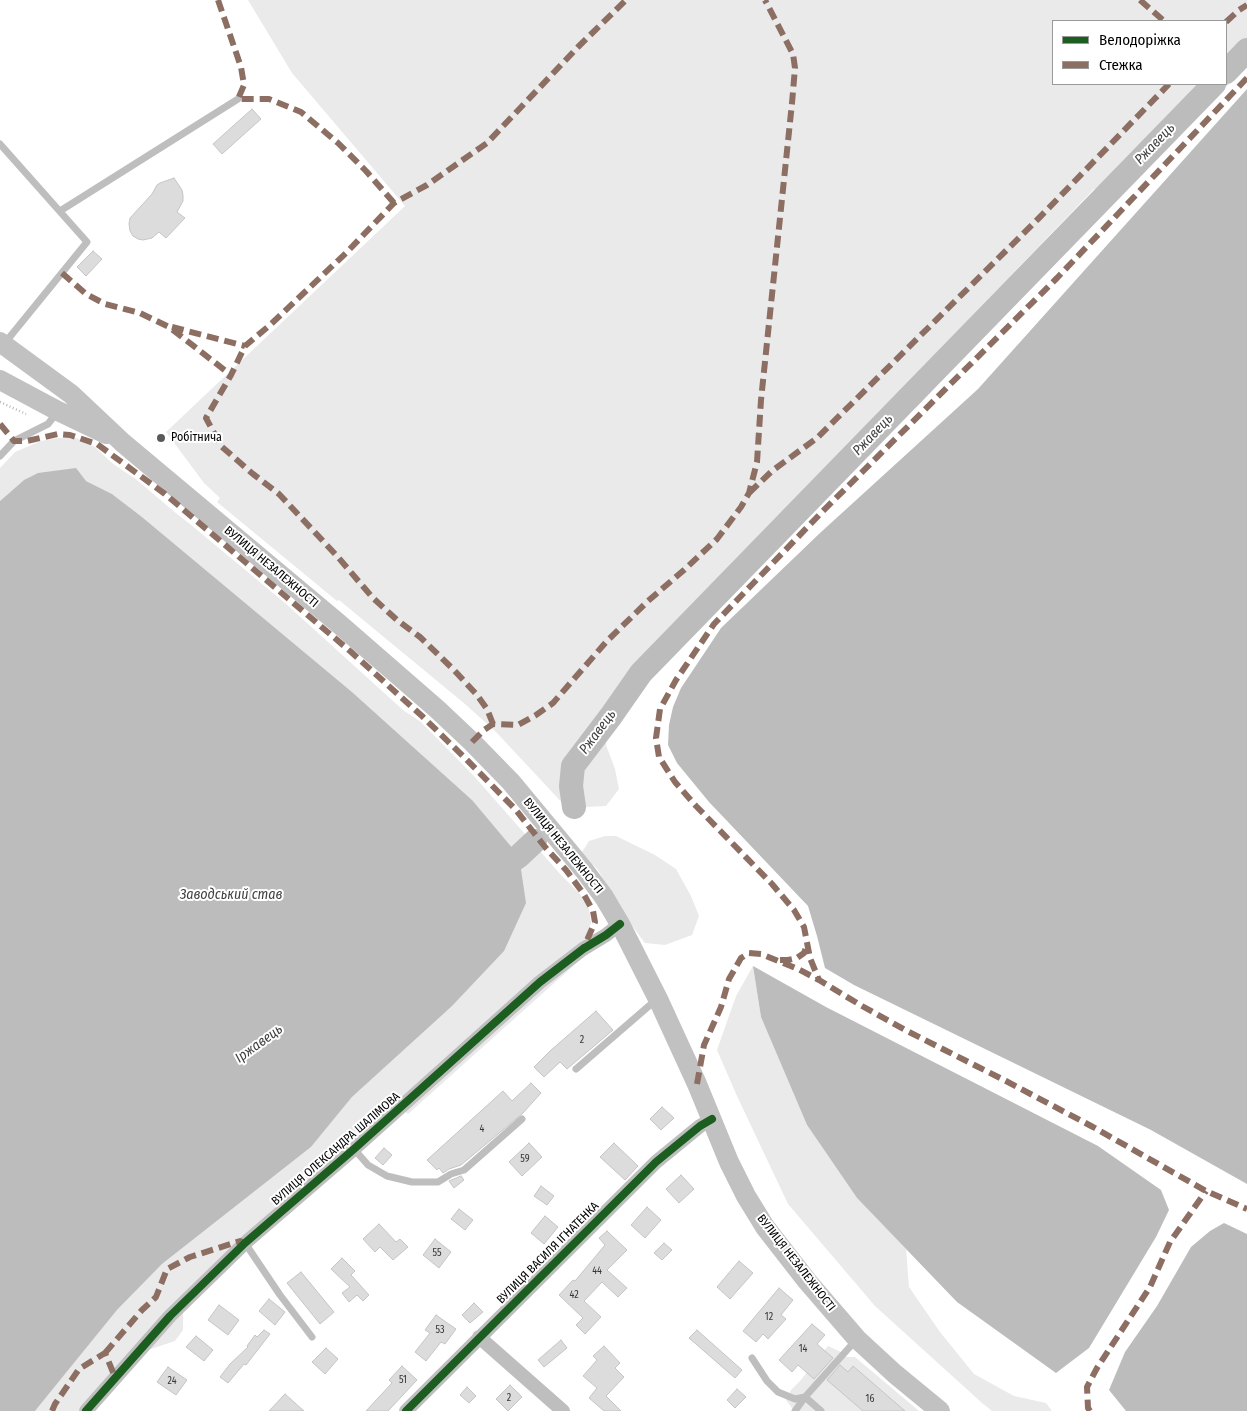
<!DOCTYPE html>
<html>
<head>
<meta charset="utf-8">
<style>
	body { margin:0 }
	#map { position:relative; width:1247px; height:1411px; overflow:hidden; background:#fff; font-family:"Fira Sans Condensed",sans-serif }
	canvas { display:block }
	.legend { position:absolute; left:1052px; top:20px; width:175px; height:65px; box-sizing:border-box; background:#fff; border:1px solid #999; margin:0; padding:6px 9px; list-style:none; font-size:15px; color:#000 }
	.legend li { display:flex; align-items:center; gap:10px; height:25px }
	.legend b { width:25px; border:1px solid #999 }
</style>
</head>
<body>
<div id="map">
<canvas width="1247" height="1411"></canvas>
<ul class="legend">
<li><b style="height:6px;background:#1b5e20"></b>Велодоріжка</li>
<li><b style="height:6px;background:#8d6e63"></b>Стежка</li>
</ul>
</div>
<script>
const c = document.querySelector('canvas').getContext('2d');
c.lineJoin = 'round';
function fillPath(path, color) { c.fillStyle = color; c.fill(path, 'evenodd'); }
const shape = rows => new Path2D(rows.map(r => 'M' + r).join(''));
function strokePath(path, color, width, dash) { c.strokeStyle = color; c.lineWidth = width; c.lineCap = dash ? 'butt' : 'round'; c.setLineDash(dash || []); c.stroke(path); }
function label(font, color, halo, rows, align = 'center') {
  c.font = font + ' "Fira Sans Condensed",sans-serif'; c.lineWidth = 4; c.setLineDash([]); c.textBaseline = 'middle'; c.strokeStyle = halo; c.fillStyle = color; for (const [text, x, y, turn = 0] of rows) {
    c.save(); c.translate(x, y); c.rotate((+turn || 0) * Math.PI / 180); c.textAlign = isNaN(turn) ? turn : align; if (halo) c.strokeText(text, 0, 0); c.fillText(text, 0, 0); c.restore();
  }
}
const green = shape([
	[248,0,1247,0,1247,66,1119,196,1094,189,943,346,668,640,633,688,604,722,606,745,615,769,619,789,606,806,567,808,496,732,465,704,339,600,337,601,217,502,220,498,204,483,166,432,405,206,292,73],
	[1053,21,1226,21,1226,84,1053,84],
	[74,437,95,447,112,463,137,480,177,514,190,524,285,603,403,710,421,722,474,776,561,875,580,894,589,909,591,923,582,945,581,959,408,1114,395,1104,183,1308,183,1330,175,1341,145,1351,91,1411,35,1411,117,1310,162,1264,311,1147,352,1097,451,1007,472,800,352,692,142,517,112,494,86,481,24,480,0,501,0,468,15,452,41,441,57,438],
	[605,836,616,836,655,855,676,869,691,896,699,916,692,935,665,945,645,943,627,919,598,870,582,852,589,841],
	[753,966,761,1017,807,1125,857,1198,906,1249,909,1287,940,1332,974,1374,1014,1396,1046,1403,1052,1411,992,1411,982,1403,875,1306,788,1204,737,1096,717,1050,736,996],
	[828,1346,841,1352,845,1357,855,1357,919,1411,794,1411,786,1400,791,1390,800,1381]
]);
const water = shape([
	[1247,89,1247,1184,1151,1130,854,985,825,968,817,936,808,906,709,802,677,763,668,745,669,725,673,707,681,688,721,628,820,533,978,389],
	[76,468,86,481,112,494,142,517,352,692,472,800,519,856,526,903,504,951,451,1007,352,1097,311,1147,162,1264,117,1310,35,1411,0,1411,0,501,24,480,38,473],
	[753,966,826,1007,1098,1146,1161,1190,1169,1210,1156,1237,1089,1348,1056,1373,957,1302,857,1198,807,1125,761,1017],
	[1224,1223,1247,1234,1247,1411,1126,1411,1109,1390,1125,1352,1157,1306,1191,1247,1210,1231]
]);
const river = shape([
	[1226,72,1247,50],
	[574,807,571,786,573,766,611,716,641,673,1214,84],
	[494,874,519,856,535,841]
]);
const building = shape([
	[252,109,261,119,222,154,213,144,252,109],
	[174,178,182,190,183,195,183,201,177,212,185,218,166,238,159,232,152,238,143,240,138,239,133,236,130,231,129,224,130,218,152,194,157,185,160,183,174,178],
	[93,251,102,259,86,276,77,267,93,251],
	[596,1011,613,1030,567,1069,560,1062,544,1077,534,1067,550,1051,596,1011],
	[531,1083,541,1093,523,1113,461,1165,449,1169,443,1173,439,1168,437,1170,427,1160,503,1091,512,1101,531,1083],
	[662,1107,674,1118,661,1130,650,1119,662,1107],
	[529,1143,542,1157,522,1176,509,1162,529,1143],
	[614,1143,638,1166,625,1180,600,1157,614,1143],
	[384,1148,392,1155,383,1165,375,1158,384,1148],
	[681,1175,694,1189,679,1203,666,1189,681,1175],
	[461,1176,464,1180,454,1188,449,1181,461,1176],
	[541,1186,554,1196,547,1205,534,1196,541,1186],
	[647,1207,661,1220,645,1238,631,1225,647,1207],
	[459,1209,473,1220,465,1230,451,1219,459,1209],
	[545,1216,558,1227,544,1244,531,1233,545,1216],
	[379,1224,396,1242,400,1239,408,1247,393,1260,380,1247,375,1252,363,1239,379,1224],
	[607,1231,627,1250,607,1270,627,1288,618,1297,602,1282,584,1301,601,1317,585,1334,576,1325,583,1318,559,1295,573,1280,575,1281,605,1245,599,1238,607,1231],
	[435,1239,451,1252,439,1268,423,1255,435,1239],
	[664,1243,672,1250,662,1260,654,1253,664,1243],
	[342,1258,355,1271,351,1275,369,1295,363,1301,357,1295,349,1302,342,1293,350,1287,331,1269,342,1258],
	[739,1261,753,1273,730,1299,717,1287,739,1261],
	[301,1272,334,1312,320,1324,287,1283,301,1272],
	[779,1288,793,1300,781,1315,786,1319,768,1339,763,1334,756,1342,743,1331,779,1288],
	[269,1299,285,1312,275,1325,259,1311,269,1299],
	[474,1303,483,1312,470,1323,462,1315,474,1303],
	[219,1305,239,1320,228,1335,208,1320,219,1305],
	[436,1315,456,1329,445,1344,441,1342,426,1361,415,1352,430,1333,425,1330,436,1315],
	[812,1324,825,1335,817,1344,833,1358,814,1379,798,1365,792,1372,779,1360,812,1324],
	[264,1330,270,1334,246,1365,244,1364,228,1383,220,1377,230,1364,248,1347,247,1346,255,1335,257,1337,264,1330],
	[697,1330,742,1370,735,1378,689,1338,697,1330],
	[196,1336,213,1350,204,1361,186,1347,196,1336],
	[561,1340,567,1348,544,1367,538,1360,561,1340],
	[604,1346,620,1363,615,1368,624,1377,606,1396,621,1411,604,1411,589,1398,597,1388,583,1376,597,1360,593,1356,604,1346],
	[326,1348,338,1359,325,1374,312,1362,326,1348],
	[840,1365,848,1372,853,1366,905,1411,863,1411,827,1380,840,1365],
	[402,1366,417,1380,388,1411,366,1411,392,1383,389,1380,402,1366],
	[168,1367,187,1380,176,1395,157,1382,168,1367],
	[510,1385,522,1397,508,1411,496,1399,510,1385],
	[467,1387,476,1396,469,1403,460,1395,467,1387],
	[737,1389,746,1397,735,1408,727,1400,737,1389],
	[285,1394,304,1411,269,1411,285,1394]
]);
const path = shape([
	[0,402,26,414]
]);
const service = shape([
	[0,144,87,242,4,344],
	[60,211,238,99],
	[0,456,14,441,48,424,58,411],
	[576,1069,657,999],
	[354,1149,368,1165,387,1176,412,1182,438,1182,451,1174,464,1170,522,1119],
	[245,1243,280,1295,312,1337],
	[752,1358,767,1381,778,1392,795,1399,805,1397,795,1411],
	[821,1411,805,1397,856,1340]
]);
const minor = shape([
	[479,1337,563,1411],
	[86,1411,170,1316,245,1243,354,1149,540,982,583,949,606,935,620,924],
	[406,1411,656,1162,700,1126,712,1119]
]);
const secondary = shape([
	[0,342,71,394,123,443,338,623,437,709,472,742,511,782,584,870,604,897,620,924,658,999,697,1084,729,1162,746,1196,765,1227,807,1281,857,1339,895,1374,940,1411],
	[0,380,58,411,106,434]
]);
const quiet = shape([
	[218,0,241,67,244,85,238,99,269,99,301,112,338,143,366,171,394,203],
	[1140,0,1164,21],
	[1226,22,1239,10,1247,5],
	[1247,78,1057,278,822,512,714,624,676,680,660,709,656,738,659,757,675,782,696,806,772,884,794,910,804,927,810,958,819,980,862,1006,907,1031,1006,1081,1093,1127,1206,1191,1247,1209],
	[62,273,86,294,105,304,140,313,169,327,231,375],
	[172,327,245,346],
	[0,424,14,441,27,441,58,434,70,435,97,444,165,494,350,651,422,716,468,761,516,810,545,847,566,870,583,893,593,911,595,922,584,947],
	[749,493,772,471,817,438,1039,218,1169,84],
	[493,724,487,709,477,695,453,669,420,637,397,620,373,598,337,556,279,494,253,474,221,446,206,418,231,375,245,346,270,325,346,253,394,203,427,185,487,143,578,47,626,0],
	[472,742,484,730,493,724,518,725,536,715,553,703,607,641,648,601,684,570,717,539,741,507,749,493,757,462,761,400,792,103,795,68,793,54,765,0],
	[780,960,788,960,797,958,804,953,807,945],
	[697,1084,704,1045,721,1007,729,979,741,958,749,953,761,954,798,969,819,980],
	[105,1353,142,1310,156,1297,167,1269,190,1257,240,1241,245,1243],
	[52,1411,55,1404,79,1369,105,1353,115,1377],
	[1090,1411,1088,1408,1087,1387,1097,1368,1150,1287,1170,1242,1206,1191]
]);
const cycleway = shape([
	[86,1411,170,1316,245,1243,354,1149,540,982,583,949,606,935,620,924],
	[406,1411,656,1162,700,1126,712,1119]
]);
const markers = [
	[161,438,5,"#595959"]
];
const numberNames = [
	["2",582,1040],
	["4",482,1129],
	["59",525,1159],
	["55",437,1253],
	["44",597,1271],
	["42",574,1295],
	["12",769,1317],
	["53",440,1330],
	["14",803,1349],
	["51",403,1380],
	["24",172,1381],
	["2",509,1398],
	["16",870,1399]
];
const poiNames = [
	["Робітнича",171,438]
];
const streetNames = [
	["ВУЛИЦЯ НЕЗАЛЕЖНОСТІ",271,567,40],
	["ВУЛИЦЯ НЕЗАЛЕЖНОСТІ",563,846,51],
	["ВУЛИЦЯ ОЛЕКСАНДРА ШАЛІМОВА",336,1149,-41],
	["ВУЛИЦЯ ВАСИЛЯ ІГНАТЕНКА",548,1253,-45],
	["ВУЛИЦЯ НЕЗАЛЕЖНОСТІ",796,1263,52]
];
const waterNames = [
	["Ржавець",1155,144,-46],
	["Ржавець",873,435,-46],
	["Ржавець",598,732,-53],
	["Заводський став",231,895],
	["Іржавець",259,1044,-36]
];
fillPath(green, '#eaeaea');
fillPath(water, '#bcbcbc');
strokePath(river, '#bcbcbc', 24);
fillPath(building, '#dcdcdc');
strokePath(building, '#c5c5c5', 1);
strokePath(path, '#b8b8b8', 2.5, [1, 2.5]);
strokePath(service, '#bebebe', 7);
strokePath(minor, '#bebebe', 14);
strokePath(secondary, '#c1c1c1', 20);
strokePath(quiet, '#8d6e63', 6, [12, 6]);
strokePath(cycleway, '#1b5e20', 8);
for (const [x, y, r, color] of markers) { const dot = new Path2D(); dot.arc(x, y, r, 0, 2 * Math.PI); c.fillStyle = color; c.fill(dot); strokePath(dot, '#fff', 2); }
label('10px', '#373737', null, numberNames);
label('12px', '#000', '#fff', poiNames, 'left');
label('12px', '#000', '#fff', streetNames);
label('italic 14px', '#404040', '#fff', waterNames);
</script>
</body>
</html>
